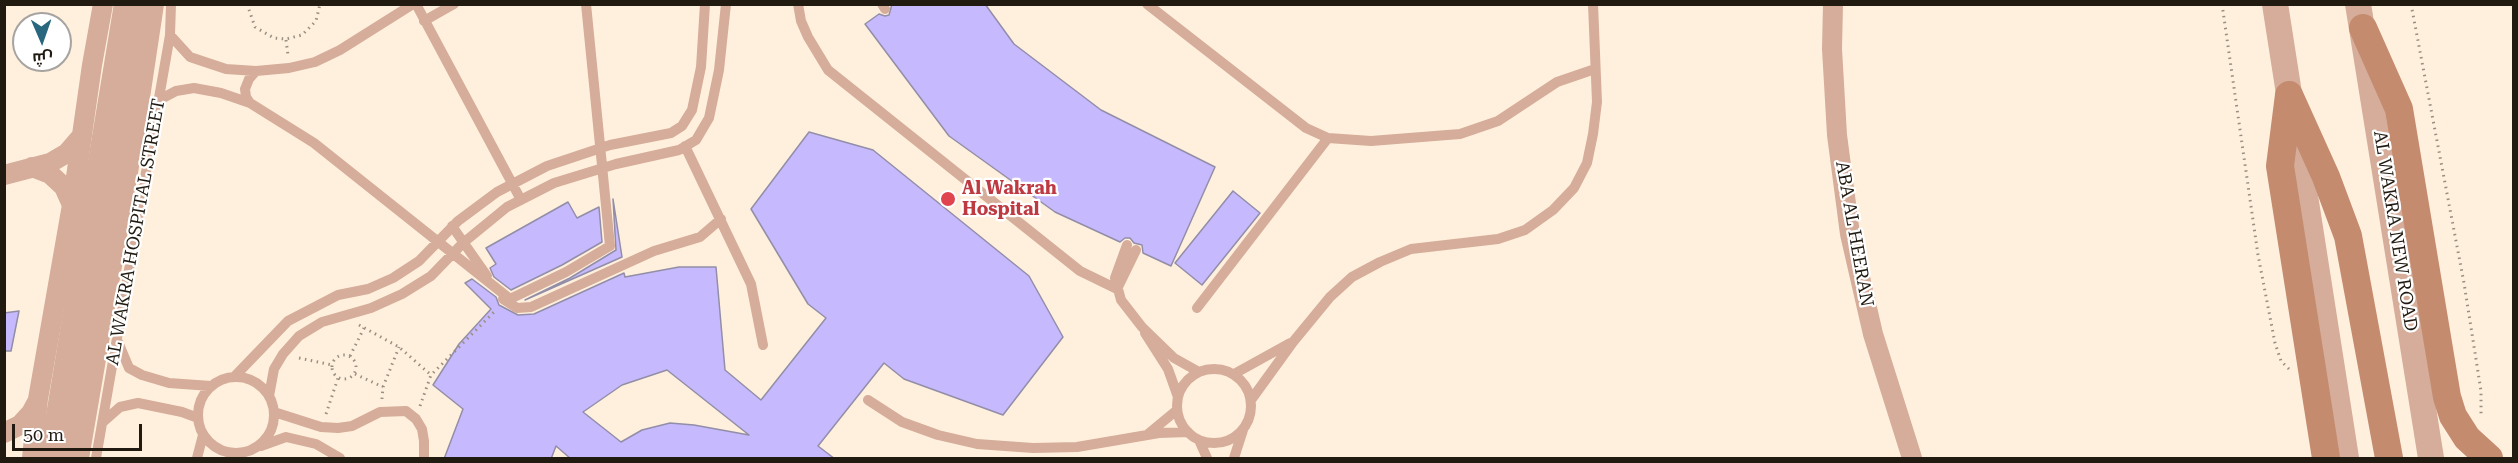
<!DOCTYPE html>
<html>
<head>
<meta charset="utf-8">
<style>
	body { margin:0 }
	#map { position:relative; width:2518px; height:463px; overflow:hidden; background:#fff0de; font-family:"Roboto Serif",Cairo,serif }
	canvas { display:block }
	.frame { position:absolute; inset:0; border:6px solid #201a11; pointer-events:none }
	.north { position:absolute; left:12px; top:12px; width:60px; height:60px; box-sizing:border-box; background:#fff; border:2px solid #a6a3a0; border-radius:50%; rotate:178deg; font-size:16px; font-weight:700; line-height:24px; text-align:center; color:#201a11 }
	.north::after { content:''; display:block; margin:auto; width:21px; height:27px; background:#28677d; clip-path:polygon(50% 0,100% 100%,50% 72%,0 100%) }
	.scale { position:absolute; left:12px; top:424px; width:130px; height:27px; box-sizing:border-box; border:3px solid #201a11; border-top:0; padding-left:8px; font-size:18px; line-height:21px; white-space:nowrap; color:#201a11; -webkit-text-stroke:4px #fff; paint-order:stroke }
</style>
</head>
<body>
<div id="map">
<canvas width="2518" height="463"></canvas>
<div class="frame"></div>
<div class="north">ش</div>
<div class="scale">50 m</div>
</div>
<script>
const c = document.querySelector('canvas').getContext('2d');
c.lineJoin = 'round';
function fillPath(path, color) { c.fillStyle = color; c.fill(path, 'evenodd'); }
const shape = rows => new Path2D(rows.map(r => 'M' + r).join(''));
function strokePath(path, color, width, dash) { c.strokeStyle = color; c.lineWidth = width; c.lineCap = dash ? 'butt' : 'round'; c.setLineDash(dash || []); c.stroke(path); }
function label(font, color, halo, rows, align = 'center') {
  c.font = font + ' "Roboto Serif",serif'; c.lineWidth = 4.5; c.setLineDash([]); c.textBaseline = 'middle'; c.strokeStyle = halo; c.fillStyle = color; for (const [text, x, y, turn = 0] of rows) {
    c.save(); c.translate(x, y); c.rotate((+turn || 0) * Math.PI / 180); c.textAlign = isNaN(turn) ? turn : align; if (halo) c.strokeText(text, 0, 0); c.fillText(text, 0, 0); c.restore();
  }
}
const building = shape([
	[892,4,985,4,1014,44,1101,110,1215,167,1171,266,1143,253,1142,245,1134,243,1130,238,1125,238,1120,242,1055,212,949,136,865,24,879,14,885,16,889,15,892,4],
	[809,132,873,150,1029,276,1063,337,1003,415,904,379,884,363,818,446,835,459,571,459,556,446,551,459,444,459,463,409,433,385,459,344,491,309,465,283,472,279,496,297,499,305,518,315,534,314,624,273,625,277,679,267,716,267,725,370,761,400,826,318,808,304,751,209,809,132],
	[667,370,749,435,694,425,670,423,642,430,621,442,583,412,622,385,667,370],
	[1233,191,1260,213,1202,285,1175,263,1233,191],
	[613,199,622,257,525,300,570,278,616,250,613,199],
	[568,202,577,218,599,207,602,242,562,265,511,290,494,277,490,268,496,264,486,248,568,202],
	[19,311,11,351,4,351,4,313,19,311]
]);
const path = shape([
	[247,4,255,27,274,38,286,39,302,35,316,21,320,4],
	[2222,4,2258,255,2275,343,2281,361,2289,369],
	[2411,4,2464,283,2481,391,2481,416],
	[286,40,288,55],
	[359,325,399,347,431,375],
	'332 367a12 12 0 1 1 24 0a12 12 0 1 1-24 0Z',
	[350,356,364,328],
	[299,358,332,365],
	[355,374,383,387],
	[382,399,383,387,399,347],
	[420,406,431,375,496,310],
	[326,414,338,378]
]);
const service = shape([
	[416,4,521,200],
	[798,4,801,21,808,37,828,70,1080,271,1117,289],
	[882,4,885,9],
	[1147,4,1306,128,1328,138,1371,141,1460,134,1498,121,1557,82,1595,69],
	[424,21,454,4],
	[170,35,190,57,226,69,256,71,289,68,315,62,340,50,413,4],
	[250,103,246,97,245,89,249,79,256,71],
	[138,128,159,100,176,91,194,88,221,93,250,103,314,143,510,299,566,272,610,246,586,4],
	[685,146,751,284,763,345],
	[452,226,487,276],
	[1127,245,1115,278,1121,300,1142,327,1174,358,1199,372],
	[1117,289,1136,250],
	[503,299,517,308,531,307,654,251,700,237,721,219],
	[1197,308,1328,138],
	[1145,333,1168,369,1178,397],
	[118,342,129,368,142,375,169,383,211,386],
	'1177 406a37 37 0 1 1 74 0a37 37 0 1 1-74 0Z',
	[1234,374,1290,343],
	[234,377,288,321,338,295,368,289,393,278,419,261,458,221,497,192,547,166,610,145,671,133,682,126,692,110,701,67,705,4],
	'198 415a38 38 0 1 1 76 0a38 38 0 1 1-76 0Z',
	[269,396,274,369,283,354,299,336,322,322,371,308,402,294,431,276,463,243,507,207,554,183,616,164,679,150,696,140,709,118,719,70,726,4],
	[868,400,902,422,938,435,977,444,1033,448,1077,447,1159,433,1188,432],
	[1251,400,1293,342,1330,297,1352,277,1380,262,1411,249,1498,239,1525,230,1553,210,1574,188,1587,163,1593,134,1597,102,1593,4],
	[274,412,321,427,338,428,352,426,380,412,406,411,416,419,422,429,424,441,424,458],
	[103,422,120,407,138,403,182,412,198,418],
	[1148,434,1177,410],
	[1199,440,1207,458],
	[261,446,286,437,316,444,340,458],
	[96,458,170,35,171,4],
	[197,458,203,435],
	[1234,458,1243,430]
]);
const minor = shape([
	[1833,4,1832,49,1837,135,1850,234,1873,334,1912,458],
	[32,167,50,174,64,187,72,205],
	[4,175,50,163,67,153,80,138],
	[4,433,20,425,31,413,37,402],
	[32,458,38,399,72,205,92,65,103,4]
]);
const tertiary = shape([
	[2275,4,2346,458],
	[2358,4,2431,458],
	[52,458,127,4],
	[76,458,131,137,151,4]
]);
const secondary = shape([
	[2363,28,2399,109,2447,397,2453,416,2467,438,2489,458],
	[2289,95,2326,177,2348,236,2389,458],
	[2289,95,2280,166,2326,458]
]);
const markers = [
	[948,199,8,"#e0444e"]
];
const healthNames = [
	["Al Wakrah",962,189],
	["Hospital",962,210]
];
const streetNames = [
	["AL WAKRA NEW ROAD",2395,231,81],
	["AL WAKRA HOSPITAL STREET",136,232,-80],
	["ABA AL HEERAN",1854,234,80]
];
fillPath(building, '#c6b9fd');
strokePath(building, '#928ea7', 1.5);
strokePath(path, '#998f81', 3, [1.5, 4.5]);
strokePath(service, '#d5ad9a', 10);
strokePath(minor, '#d5ad9a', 20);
strokePath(tertiary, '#d5ad9a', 26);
strokePath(secondary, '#c48b6f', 28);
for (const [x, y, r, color] of markers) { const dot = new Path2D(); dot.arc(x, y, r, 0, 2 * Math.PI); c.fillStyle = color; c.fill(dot); strokePath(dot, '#fff', 2); }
label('bold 18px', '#be3a42', '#fff', healthNames, 'left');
label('18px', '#201a11', '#fff', streetNames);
</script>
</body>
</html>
